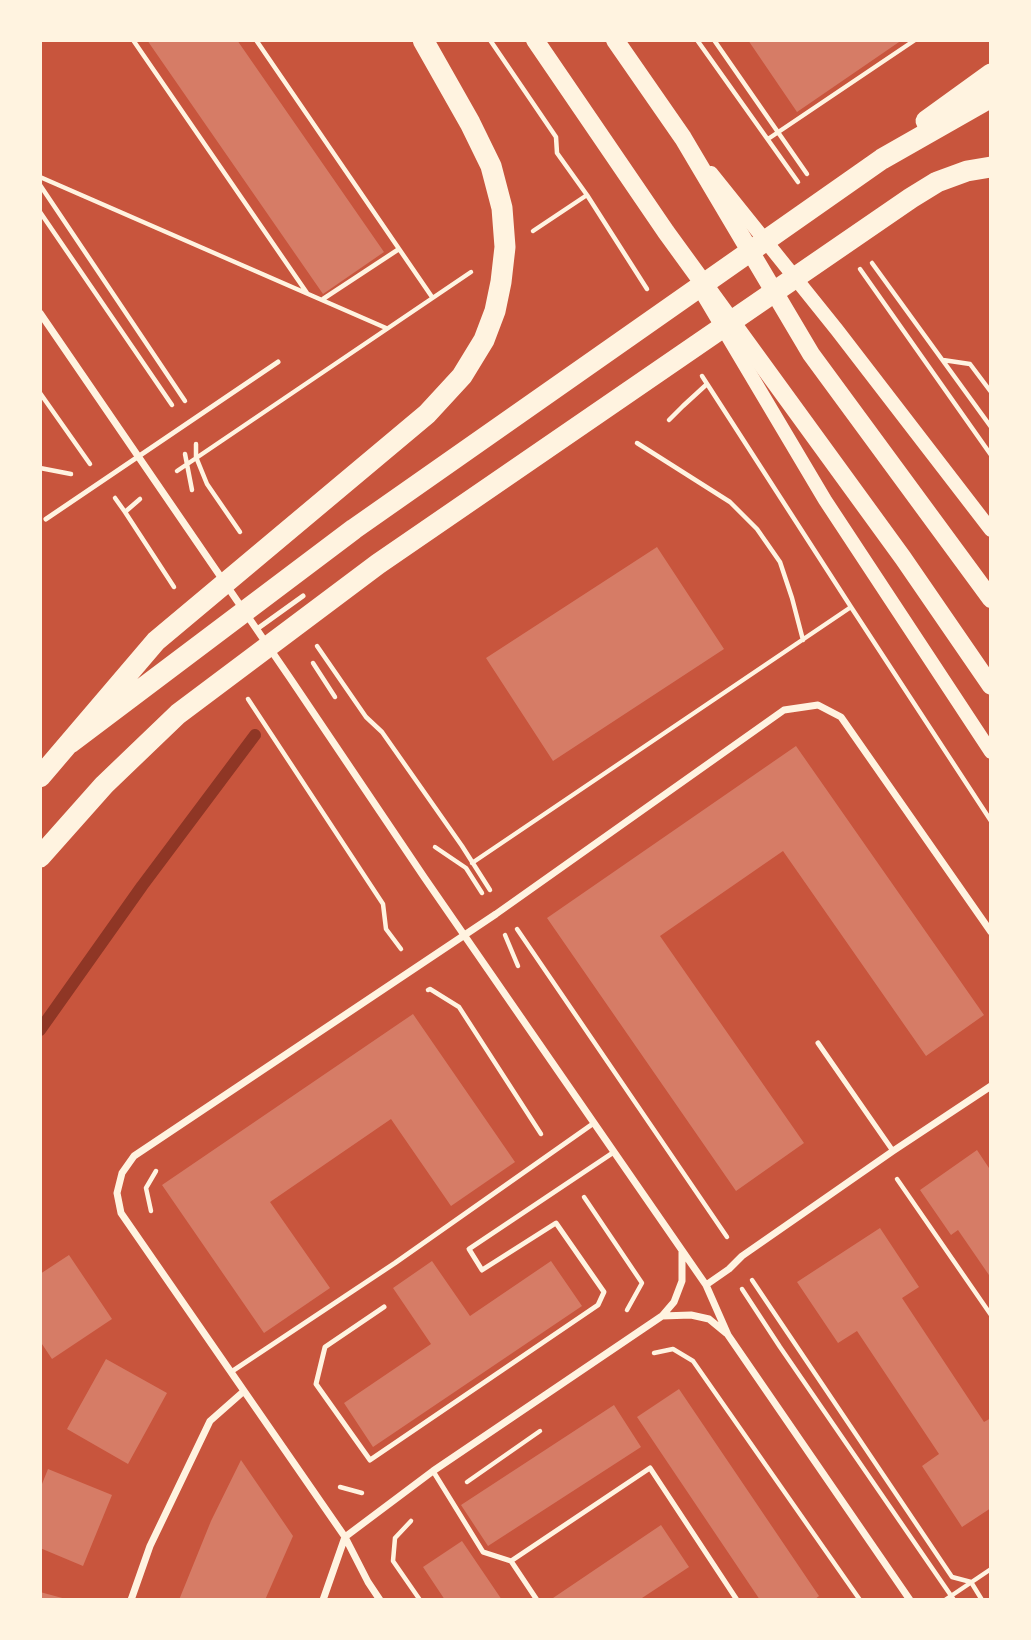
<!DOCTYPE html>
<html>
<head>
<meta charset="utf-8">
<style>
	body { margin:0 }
	#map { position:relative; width:1031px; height:1640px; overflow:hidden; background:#c8553d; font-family:Poppins,sans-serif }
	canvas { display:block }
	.frame { position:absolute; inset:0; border:42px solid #fff3e0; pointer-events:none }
</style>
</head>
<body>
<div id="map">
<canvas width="1031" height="1640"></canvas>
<div class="frame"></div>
</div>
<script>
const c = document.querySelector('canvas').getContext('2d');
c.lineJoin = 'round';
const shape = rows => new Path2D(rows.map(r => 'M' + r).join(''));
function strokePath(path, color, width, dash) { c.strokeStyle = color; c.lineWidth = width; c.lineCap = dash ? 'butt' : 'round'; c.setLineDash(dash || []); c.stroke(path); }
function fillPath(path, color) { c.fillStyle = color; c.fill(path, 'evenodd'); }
const stream = shape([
	[40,1030,142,886,255,735]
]);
const building = shape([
	[147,40,237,40,384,252,323,294],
	[748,40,902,40,797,112],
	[657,547,724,649,553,761,486,658],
	[796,746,984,1015,926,1056,783,851,660,936,804,1143,736,1191,547,918],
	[413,1014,515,1162,451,1206,391,1119,270,1202,330,1288,264,1333,162,1185],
	[977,1150,991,1171,991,1278,958,1230,951,1235,920,1190],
	[880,1228,919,1287,902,1298,984,1422,991,1418,991,1508,962,1527,922,1466,939,1454,857,1331,838,1343,797,1282],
	[69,1255,112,1319,52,1359,40,1341,40,1274],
	[432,1261,470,1316,551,1261,582,1306,373,1447,344,1403,431,1344,393,1288],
	[106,1359,167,1393,128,1464,67,1429],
	[679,1389,819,1596,814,1600,760,1600,637,1417],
	[614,1405,641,1447,488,1546,461,1505],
	[241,1460,293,1536,265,1600,179,1600,211,1521],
	[48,1469,112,1495,83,1566,40,1548,40,1489],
	[661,1525,689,1567,639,1600,554,1600,553,1598],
	[462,1541,502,1600,445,1600,423,1567],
	[40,1592,66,1599,66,1600,40,1600]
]);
const path = shape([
	[133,40,307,293],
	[256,40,432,297],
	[490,40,556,137,557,153,587,195,533,231],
	[697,40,798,182],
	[714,40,807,174],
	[768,139,915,40],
	[40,177,386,328],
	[40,185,185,401],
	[587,195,647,289],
	[40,212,172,405],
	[872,263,991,427],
	[860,269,991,455],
	[323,299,399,249],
	[943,360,970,364,991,392],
	[702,376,851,607,991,821],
	[40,393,90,464],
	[669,420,683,406,707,384],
	[637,443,730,502,757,529,780,562,792,598,803,640],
	[196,444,196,457,207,484,240,532],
	[185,454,192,490],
	[40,468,71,474],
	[177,471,471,272],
	[115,498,125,512,140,499],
	[125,512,174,587],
	[317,646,366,717,382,732,462,846,490,890],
	[313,663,335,697],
	[248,699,383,904,386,929,401,949],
	[435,847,466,868,482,893],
	[472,863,851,607],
	[517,929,727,1237],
	[505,935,518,966],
	[428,990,430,989,459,1007,541,1134],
	[897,1179,991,1315],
	[584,1197,642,1283,627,1310],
	[151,1211,146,1188,156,1171],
	[752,1280,952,1577,971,1582,982,1600],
	[742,1289,780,1347,954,1600],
	[654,1353,673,1349,693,1361,860,1600],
	[467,1482,540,1431],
	[340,1487,362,1493],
	[411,1521,395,1538,393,1561,420,1600],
	[945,1600,991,1569]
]);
const service = shape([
	[46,519,278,362],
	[257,629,303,596],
	[818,1043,893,1151],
	[384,1307,325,1347,316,1384,370,1460,598,1305,604,1292,556,1223,482,1270,469,1249,614,1152],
	[231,1372,395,1263,594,1123],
	[433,1471,483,1552,511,1561,537,1600],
	[511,1561,650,1468,737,1600]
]);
const minor = shape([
	[40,313,290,678,424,877,706,1285,728,1335,910,1600],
	[706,1285,729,1269,742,1256,893,1151,991,1086],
	[662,1316,691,1315,709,1319,726,1333],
	[345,1537,433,1471,662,1316,674,1302,682,1281,682,1252],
	[131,1600,150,1546,210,1421,244,1391],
	[323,1600,345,1537],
	[380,1600,368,1582,345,1537,121,1213,117,1193,122,1173,134,1156,496,914,784,710,818,705,841,717,991,932]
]);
const secondary = shape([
	[711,173,837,330,991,530],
	[702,293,825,500,991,752]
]);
const primary = shape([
	[535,40,666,232,903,558,991,686],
	[615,40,683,138,811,354,991,599]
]);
const motorway = shape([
	[926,121,991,74],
	[70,743,354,529,882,159,991,97],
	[40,777,156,641,427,414,462,376,484,340,495,311,501,282,505,247,502,208,491,166,470,123,423,40],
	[40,857,104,785,178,714,378,564,911,198,937,182,967,171,991,167]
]);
strokePath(stream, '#8f3625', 12);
fillPath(building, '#d67c66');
strokePath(path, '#fff3e0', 4.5);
strokePath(service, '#fff3e0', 5);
strokePath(minor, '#fff3e0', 7);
strokePath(secondary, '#fff3e0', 14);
strokePath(primary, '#fff3e0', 18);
strokePath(motorway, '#fff3e0', 21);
</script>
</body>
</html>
